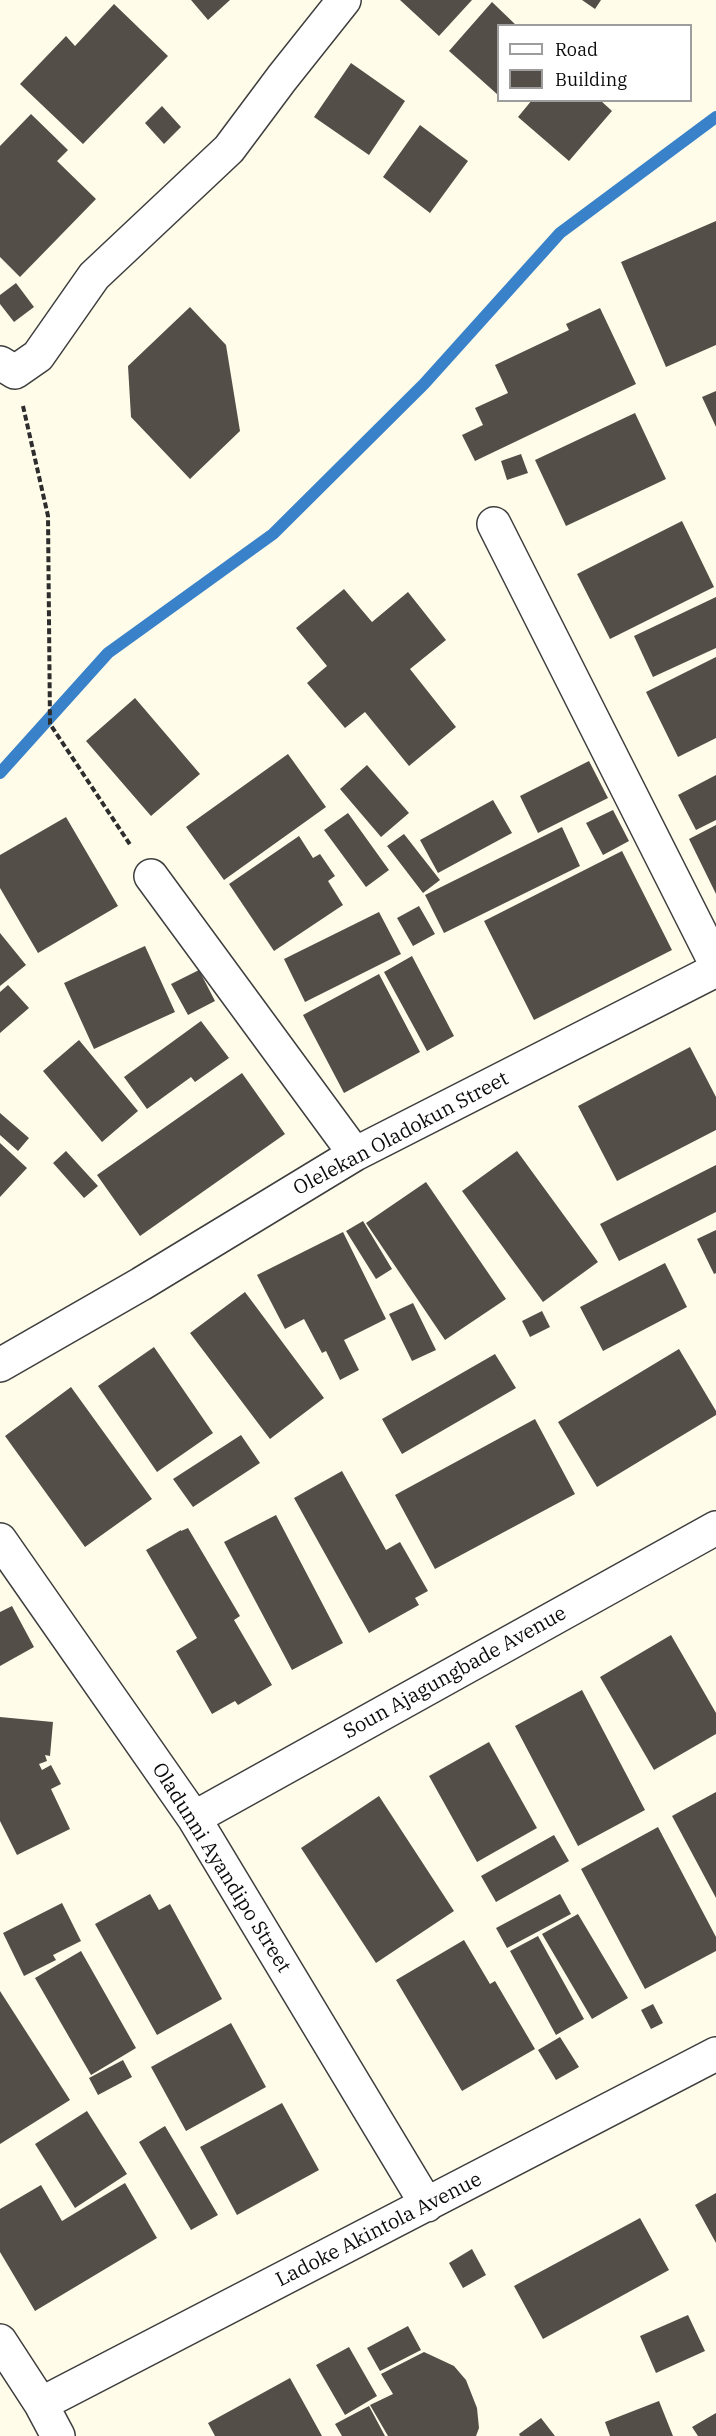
<!DOCTYPE html>
<html>
<head>
<meta charset="utf-8">
<style>
	body { margin:0 }
	#map { position:relative; width:716px; height:2436px; overflow:hidden; background:#fffcea; font-family:"IBM Plex Serif",serif }
	canvas { display:block }
	.legend { position:absolute; left:497px; top:24px; width:195px; height:78px; box-sizing:border-box; background:#fff; border:2px solid #9d9d9d; margin:0; padding:8px 10px; list-style:none; font-size:18px; color:#0b0b0b }
	.legend li { display:flex; align-items:center; gap:12px; height:30px }
	.legend b { width:30px; border:2px solid #9d9d9d }
</style>
</head>
<body>
<div id="map">
<canvas width="716" height="2436"></canvas>
<ul class="legend">
<li><b style="height:8px;background:#fff"></b>Road</li>
<li><b style="height:16px;background:#544e48"></b>Building</li>
</ul>
</div>
<script>
const c = document.querySelector('canvas').getContext('2d');
c.lineJoin = 'round';
const shape = rows => new Path2D(rows.map(r => 'M' + r).join(''));
function strokePath(path, color, width, dash) { c.strokeStyle = color; c.lineWidth = width; c.lineCap = dash ? 'butt' : 'round'; c.setLineDash(dash || []); c.stroke(path); }
function fillPath(path, color) { c.fillStyle = color; c.fill(path, 'evenodd'); }
function label(font, color, halo, rows, align = 'center') {
  c.font = font + ' "IBM Plex Serif",serif'; c.lineWidth = 6; c.setLineDash([]); c.textBaseline = 'middle'; c.strokeStyle = halo; c.fillStyle = color; for (const [text, x, y, turn = 0] of rows) {
    c.save(); c.translate(x, y); c.rotate((+turn || 0) * Math.PI / 180); c.textAlign = isNaN(turn) ? turn : align; if (halo) c.strokeText(text, 0, 0); c.fillText(text, 0, 0); c.restore();
  }
}
const stream = shape([
	[0,773,108,653,273,534,424,384,560,233,716,117]
]);
const building = shape([
	[191,0,230,0,208,20],
	[400,0,472,0,439,36],
	[582,0,601,0,595,9],
	[492,2,517,26,498,26,498,95,449,51],
	[114,4,168,56,83,144,20,84,66,36,75,46],
	[351,63,405,101,369,155,314,117],
	[532,100,600,100,612,111,569,161,518,117],
	[162,106,181,127,164,144,145,123],
	[31,114,68,150,57,161,96,199,20,277,0,257,0,146],
	[420,125,468,161,430,213,383,177],
	[716,221,716,345,666,367,621,262],
	[16,283,34,307,14,322,0,304,0,295],
	[190,307,226,345,240,431,190,479,131,417,128,366],
	[600,308,636,384,475,461,462,435,483,425,475,408,508,393,495,365,569,330,566,324],
	[716,391,716,427,702,397],
	[635,413,666,479,566,526,535,460],
	[521,454,528,473,507,480,501,461],
	[682,521,714,587,610,639,577,574],
	[344,589,372,622,408,592,446,640,410,669,456,727,409,766,365,712,345,728,307,683,327,666,296,628],
	[716,597,716,648,653,677,634,636],
	[716,657,716,738,678,757,646,692],
	[135,698,200,774,151,816,86,741],
	[288,754,326,807,224,880,186,827],
	[589,761,608,798,538,833,520,796],
	[367,765,409,813,381,837,340,789],
	[716,775,716,820,696,830,678,795],
	[493,800,512,833,438,873,420,840],
	[613,810,629,841,603,855,586,823],
	[348,813,389,870,366,887,324,830],
	[66,817,118,906,38,953,0,888,0,855],
	[716,825,716,894,689,839],
	[562,827,580,866,444,933,425,895],
	[404,834,440,880,423,893,387,846],
	[299,836,313,858,320,854,335,876,328,881,343,905,274,951,229,884],
	[622,851,672,950,534,1020,484,921],
	[419,906,435,934,413,946,397,918],
	[379,912,401,954,305,1002,284,959],
	[0,933,26,965,0,986],
	[145,946,175,1012,94,1049,64,983],
	[412,956,454,1036,427,1051,384,972],
	[199,970,215,1001,188,1015,171,984],
	[379,974,420,1052,344,1093,303,1015],
	[8,985,29,1008,0,1033,0,992],
	[201,1021,229,1058,195,1082,191,1077,147,1109,124,1077],
	[79,1040,138,1111,102,1142,43,1071],
	[690,1047,716,1097,716,1130,617,1181,578,1106],
	[242,1073,285,1134,140,1236,97,1175],
	[0,1113,29,1138,18,1151,0,1135],
	[0,1143,27,1168,0,1197],
	[66,1151,98,1186,84,1198,53,1163],
	[517,1151,598,1262,543,1302,462,1191],
	[716,1165,716,1212,619,1261,600,1224],
	[426,1182,506,1299,445,1340,366,1223],
	[363,1221,392,1269,376,1279,346,1231],
	[716,1230,716,1273,714,1274,697,1239],
	[343,1232,386,1319,344,1340,359,1370,340,1380,326,1351,322,1353,304,1319,285,1329,257,1275],
	[665,1263,687,1307,603,1351,580,1307],
	[245,1292,324,1398,270,1439,190,1333],
	[413,1303,436,1350,412,1361,389,1314],
	[542,1311,550,1327,530,1337,522,1321],
	[154,1347,213,1433,157,1472,98,1386],
	[679,1349,716,1411,716,1415,597,1487,558,1422],
	[495,1354,516,1388,402,1454,382,1419],
	[71,1387,152,1499,85,1547,5,1436],
	[535,1419,575,1494,435,1569,395,1495],
	[241,1435,260,1463,193,1507,173,1479],
	[342,1471,386,1550,400,1542,428,1591,415,1598,419,1605,369,1633,294,1498],
	[276,1515,343,1643,292,1670,224,1542],
	[188,1528,240,1616,234,1620,272,1685,238,1705,235,1701,212,1714,176,1651,197,1638,146,1550,181,1530,181,1531],
	[12,1606,34,1647,0,1666,0,1612],
	[671,1635,716,1713,716,1734,654,1770,600,1677],
	[582,1690,645,1810,578,1846,515,1726],
	[0,1717,53,1722,50,1756,45,1755,47,1761,39,1764,42,1770,51,1765,61,1784,51,1789,70,1829,17,1855,0,1821],
	[489,1742,537,1828,477,1862,429,1776],
	[716,1792,716,1898,672,1816],
	[379,1796,454,1911,376,1963,301,1848],
	[658,1827,716,1937,716,1951,645,1989,581,1869],
	[554,1835,569,1861,496,1902,481,1876],
	[150,1894,159,1910,170,1904,222,1999,157,2035,95,1924],
	[560,1894,571,1914,507,1948,496,1928],
	[62,1903,81,1941,53,1955,56,1960,24,1976,3,1933],
	[578,1914,628,1998,592,2019,542,1934],
	[538,1936,584,2019,556,2035,510,1951],
	[464,1940,490,1984,495,1981,535,2049,462,2091,396,1980],
	[81,1951,136,2048,91,2075,35,1978],
	[0,1991,70,2100,0,2144],
	[653,2004,663,2023,651,2029,641,2010],
	[231,2023,266,2087,186,2131,151,2067],
	[560,2037,579,2067,556,2080,538,2050],
	[123,2060,132,2077,98,2095,89,2078],
	[282,2103,319,2170,237,2215,200,2147],
	[87,2111,127,2174,75,2208,35,2144],
	[165,2126,218,2215,191,2230,139,2142],
	[125,2183,157,2238,35,2311,0,2252,0,2209,41,2185,62,2221],
	[716,2193,716,2243,695,2205],
	[640,2218,669,2270,543,2339,514,2286],
	[472,2249,486,2275,463,2288,449,2263],
	[688,2315,705,2351,656,2373,640,2336],
	[408,2326,421,2350,380,2371,367,2348],
	[349,2347,377,2396,345,2415,316,2365],
	[424,2352,454,2366,466,2380,477,2408,479,2428,476,2436,388,2436,370,2405,393,2394,381,2374],
	[290,2378,322,2436,215,2436,208,2423],
	[659,2401,673,2436,610,2436,605,2422],
	[369,2406,385,2436,342,2436,335,2424],
	[716,2413,716,2436,698,2436,692,2427],
	[541,2418,555,2436,520,2436,519,2434]
]);
const path = shape([
	[23,406,48,516,50,724,131,846]
]);
const minor = shape([
	[0,363,15,372,38,356,94,276,229,149,282,78,344,0],
	[494,524,716,964],
	[151,876,355,1154],
	[0,1365,141,1284,355,1154,716,970],
	[0,1540,194,1818,427,2205],
	[194,1818,716,1528],
	[0,2341,41,2404,58,2436],
	[41,2404,716,2054]
]);
const streetNames = [
	["Olelekan Oladokun Street",401,1134,-28],
	["Soun Ajagungbade Avenue",455,1673,-29],
	["Oladunni Ayandipo Street",221,1868,58],
	["Ladoke Akintola Avenue",379,2230,-27]
];
strokePath(stream, '#3982c9', 12);
fillPath(building, '#544e48');
strokePath(minor, '#3e3e3e', 36);
strokePath(path, '#2d2d2d', 4, [6, 3]);
strokePath(minor, '#fff', 33);
label('20px', '#0b0b0b', '#fff', streetNames);
</script>
</body>
</html>
